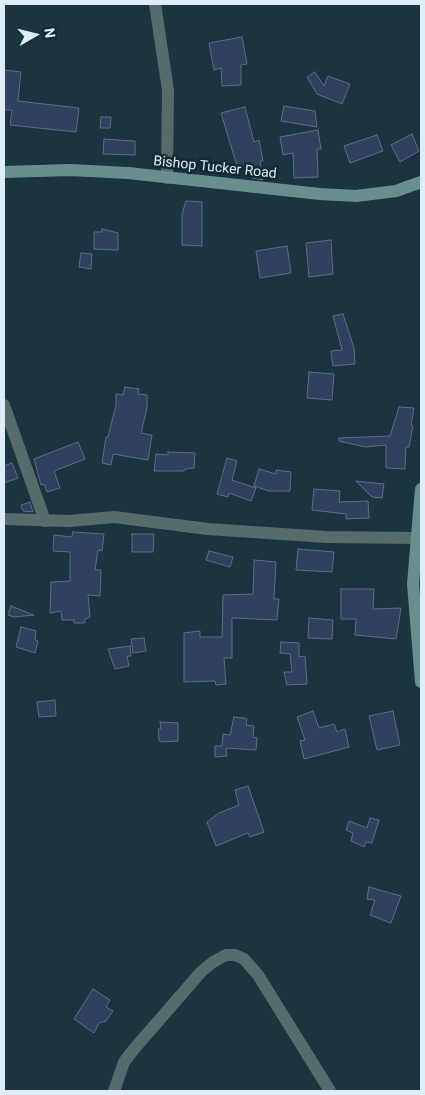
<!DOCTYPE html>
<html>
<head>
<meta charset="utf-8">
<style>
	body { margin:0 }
	#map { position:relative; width:425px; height:1095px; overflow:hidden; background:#1a3440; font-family:Roboto,sans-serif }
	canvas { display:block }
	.frame { position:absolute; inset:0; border:5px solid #dfeef6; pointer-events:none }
	.north { position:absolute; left:10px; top:10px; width:50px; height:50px; -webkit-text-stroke:4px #102a36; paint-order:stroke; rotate:82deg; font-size:14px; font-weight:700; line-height:20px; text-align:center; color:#dfeef6 }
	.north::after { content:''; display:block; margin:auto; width:18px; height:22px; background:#dfeef6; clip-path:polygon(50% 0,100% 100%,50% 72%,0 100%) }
</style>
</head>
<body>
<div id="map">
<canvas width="425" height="1095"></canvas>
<div class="frame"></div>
<div class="north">N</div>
</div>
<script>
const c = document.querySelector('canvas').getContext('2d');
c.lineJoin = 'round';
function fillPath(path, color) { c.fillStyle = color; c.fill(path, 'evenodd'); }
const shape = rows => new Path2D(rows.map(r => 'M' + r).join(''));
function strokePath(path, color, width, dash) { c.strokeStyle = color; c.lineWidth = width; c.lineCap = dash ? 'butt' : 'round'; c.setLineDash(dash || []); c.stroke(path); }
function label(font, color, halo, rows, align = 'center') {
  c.font = font + ' Roboto,sans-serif'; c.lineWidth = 5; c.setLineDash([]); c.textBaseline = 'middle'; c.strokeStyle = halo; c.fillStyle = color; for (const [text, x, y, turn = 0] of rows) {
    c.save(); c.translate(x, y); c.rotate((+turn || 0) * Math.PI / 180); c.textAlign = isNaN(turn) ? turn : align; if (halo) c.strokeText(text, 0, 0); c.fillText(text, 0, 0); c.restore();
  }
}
const building = shape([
	[242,37,247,64,241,65,241,85,222,86,221,68,214,70,209,43,242,37],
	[4,70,21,72,18,101,79,108,76,132,10,125,12,110,4,110,4,70],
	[315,72,324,86,328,76,350,84,342,104,317,94,307,77,315,72],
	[284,106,315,111,317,127,281,121,284,106],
	[245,107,254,142,259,140,263,161,260,161,263,180,252,178,249,164,237,166,221,113,245,107],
	[101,117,111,117,110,128,100,128,101,117],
	[318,130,321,149,317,149,318,177,294,178,293,153,283,155,280,137,318,130],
	[412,134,419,151,400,162,391,145,412,134],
	[377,135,383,151,350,163,344,146,377,135],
	[104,139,135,141,135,155,103,154,104,139],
	[186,201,202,202,202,246,182,245,182,214,186,201],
	[102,229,118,233,118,250,94,249,94,232,102,232,102,229],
	[331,240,333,274,309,277,306,243,331,240],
	[287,246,291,273,260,278,256,251,287,246],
	[81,253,92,254,91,269,79,267,81,253],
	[343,314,354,348,355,364,333,366,331,351,342,350,333,316,343,314],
	[309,372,334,374,332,400,307,398,309,372],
	[125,387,139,389,138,394,147,395,147,408,141,433,152,435,148,460,113,454,111,465,102,463,106,437,108,437,116,405,116,394,123,395,125,387],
	[399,407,414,408,411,425,413,426,409,447,406,447,405,469,386,468,386,445,365,447,339,441,339,438,390,436,399,407],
	[78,442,85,459,54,471,60,488,47,492,44,484,41,485,34,459,78,442],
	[168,452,195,453,194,468,185,469,184,471,154,471,156,454,168,455,168,452],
	[227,458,237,461,232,480,256,488,251,501,229,493,228,497,217,494,227,458],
	[12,463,18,478,4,483,4,466,12,463],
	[259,469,276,474,276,470,291,472,290,491,269,491,254,486,259,469],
	[356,481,384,484,382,498,372,497,356,481],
	[314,489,340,491,339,502,368,501,369,518,346,519,346,514,312,510,314,489],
	[30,502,33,512,23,511,21,505,30,502],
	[73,532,104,534,102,551,98,550,95,570,101,570,100,596,88,595,90,617,85,619,85,623,74,623,74,620,62,620,61,611,50,613,51,582,70,581,70,552,53,551,54,535,72,537,73,532],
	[132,534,154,534,153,552,132,552,132,534],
	[298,549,334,552,332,572,296,570,298,549],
	[209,551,233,557,230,567,206,560,209,551],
	[254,560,276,562,274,599,279,599,277,620,232,618,232,658,224,658,226,684,216,685,215,681,184,682,184,633,200,631,200,637,222,637,223,595,253,594,254,560],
	[341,589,374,589,373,609,401,608,396,639,355,635,356,619,341,619,341,589],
	[11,606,34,615,14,617,8,615,11,606],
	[309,618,333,620,332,639,308,638,309,618],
	[21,627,36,631,35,640,38,641,35,653,16,647,21,627],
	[144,638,146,651,133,653,131,639,144,638],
	[281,642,299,643,299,657,305,656,307,684,287,685,284,672,292,672,290,654,280,653,281,642],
	[130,646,131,656,127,656,129,666,115,669,108,649,130,646],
	[55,700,56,716,39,717,37,702,55,700],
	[313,711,319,728,334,724,337,732,345,729,349,747,304,759,300,741,305,740,297,717,313,711],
	[393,711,400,745,377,750,369,716,393,711],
	[234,717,244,718,247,719,246,725,254,726,253,737,257,738,256,750,226,748,227,756,215,757,215,746,222,746,223,734,230,735,234,717],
	[160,722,178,723,178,741,161,742,159,740,158,729,161,729,160,722],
	[248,786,264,832,250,837,248,833,216,846,207,822,219,813,239,805,235,790,248,786],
	[370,818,379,820,372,843,366,842,364,847,351,841,353,833,346,830,349,821,367,828,370,818],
	[369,887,401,896,391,923,370,915,375,900,367,899,369,887],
	[93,989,110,1000,106,1007,113,1011,106,1021,99,1023,94,1033,74,1019,93,989]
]);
const minor = shape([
	[155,4,168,90,167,178],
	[4,405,45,521],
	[4,519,69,521,114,517,208,529,326,537,417,538],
	[114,1091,124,1062,134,1049,201,972,213,962,226,955,235,955,244,959,258,975,330,1091]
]);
const secondary = shape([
	[4,172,70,170,128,173,320,194,356,196,396,191,421,182],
	[421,489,413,584,421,682]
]);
const streetNames = [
	["Bishop Tucker Road",215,168,6]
];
fillPath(building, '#30405f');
strokePath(building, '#606c83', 1);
strokePath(minor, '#566c6c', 12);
strokePath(secondary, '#6a8e8d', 12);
label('14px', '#dfeef6', '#102a36', streetNames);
</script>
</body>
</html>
